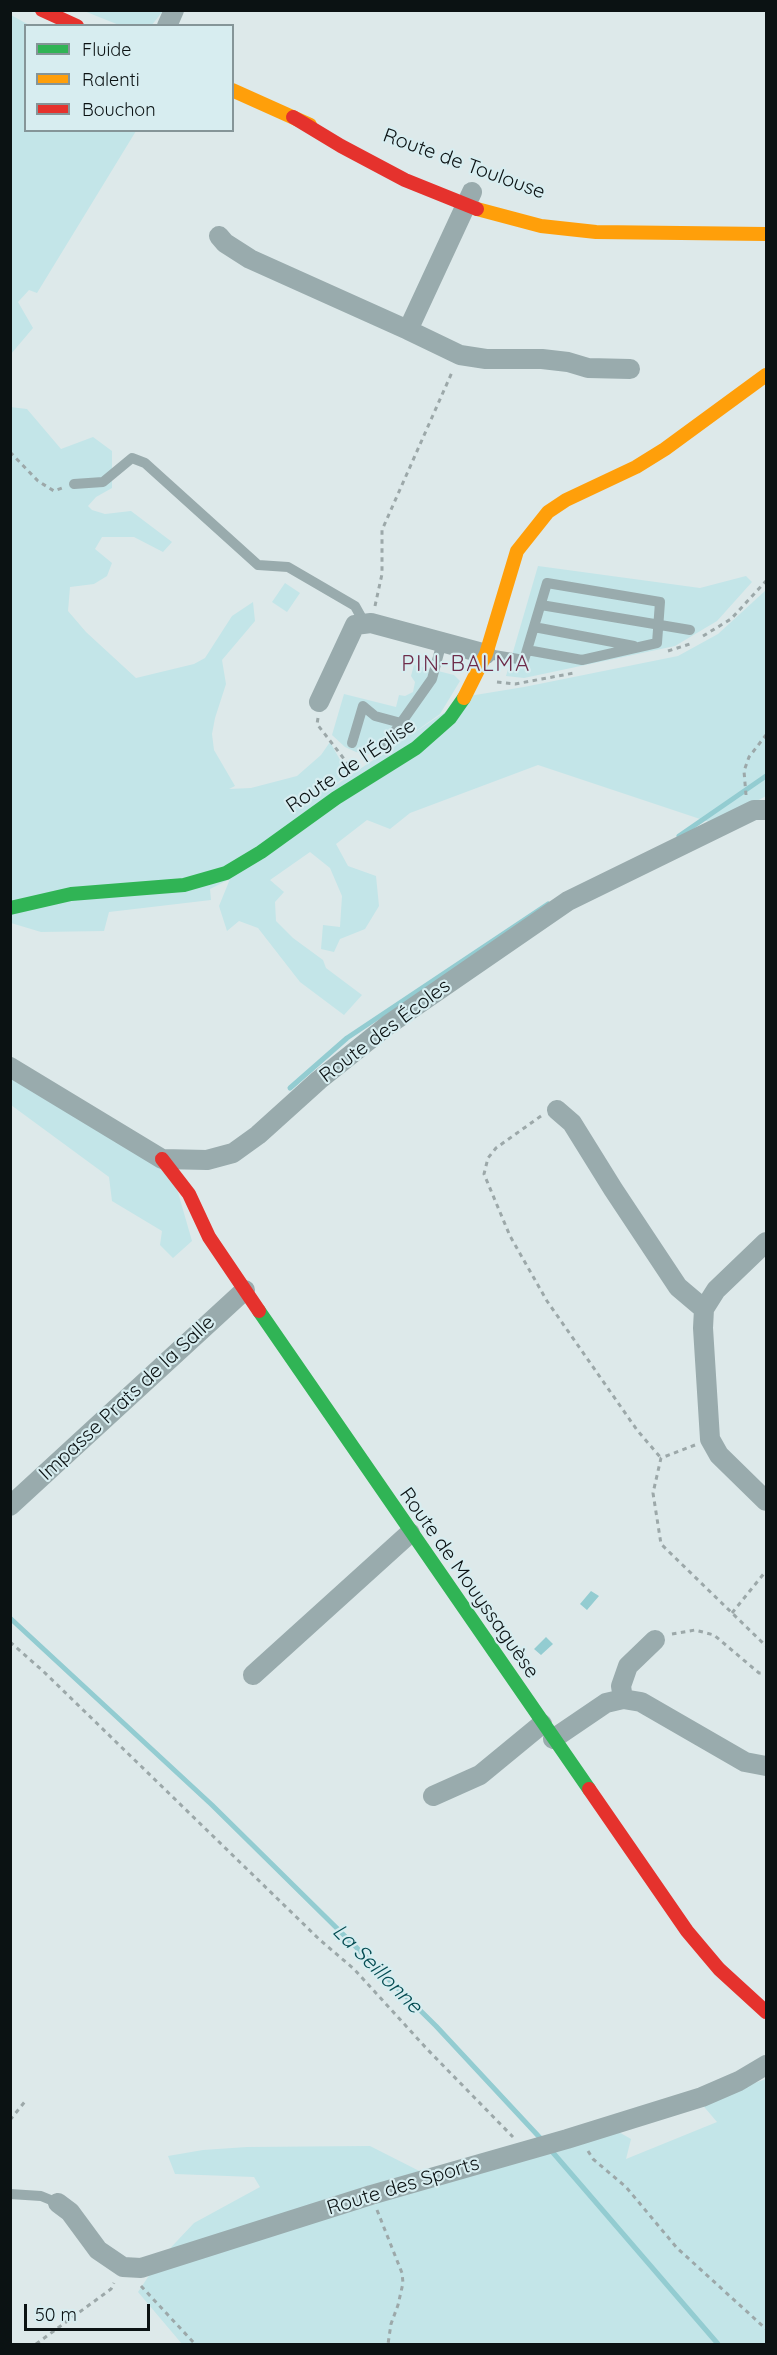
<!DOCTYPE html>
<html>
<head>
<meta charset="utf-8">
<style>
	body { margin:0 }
	#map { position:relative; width:777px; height:2355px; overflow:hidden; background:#dde9ea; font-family:Quicksand,sans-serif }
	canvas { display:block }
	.frame { position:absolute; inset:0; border:12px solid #0b1213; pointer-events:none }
	.legend { position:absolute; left:24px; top:24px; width:210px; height:108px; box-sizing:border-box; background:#d7edf0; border:2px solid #859598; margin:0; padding:8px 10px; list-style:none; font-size:18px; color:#0b1213 }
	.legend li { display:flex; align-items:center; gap:12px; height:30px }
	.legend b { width:30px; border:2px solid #859598 }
	.scale { position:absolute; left:24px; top:2304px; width:126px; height:27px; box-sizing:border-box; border:3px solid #0b1213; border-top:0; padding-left:8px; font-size:18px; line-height:21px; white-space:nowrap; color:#0b1213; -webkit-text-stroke:4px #d7edf0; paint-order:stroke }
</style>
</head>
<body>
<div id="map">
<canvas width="777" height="2355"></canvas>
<div class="frame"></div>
<ul class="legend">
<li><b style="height:8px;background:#30b455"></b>Fluide</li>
<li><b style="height:8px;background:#ff9f0a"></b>Ralenti</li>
<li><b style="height:8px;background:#e5322d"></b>Bouchon</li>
</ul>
<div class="scale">50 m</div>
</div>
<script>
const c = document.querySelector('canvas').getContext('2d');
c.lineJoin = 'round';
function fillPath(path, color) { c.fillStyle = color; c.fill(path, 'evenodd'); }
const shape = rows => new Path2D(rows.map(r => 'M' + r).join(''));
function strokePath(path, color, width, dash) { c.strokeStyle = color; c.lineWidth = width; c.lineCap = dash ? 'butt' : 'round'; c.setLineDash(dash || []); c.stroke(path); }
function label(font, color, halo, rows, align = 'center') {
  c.font = font + ' Quicksand,sans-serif'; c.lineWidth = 4.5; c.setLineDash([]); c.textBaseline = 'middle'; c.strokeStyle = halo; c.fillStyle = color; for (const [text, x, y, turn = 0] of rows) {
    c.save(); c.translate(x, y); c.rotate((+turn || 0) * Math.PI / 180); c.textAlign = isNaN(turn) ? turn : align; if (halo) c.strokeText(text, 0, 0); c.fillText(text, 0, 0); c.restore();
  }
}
const green = shape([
	[84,11,163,11,151,26,119,25],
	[11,15,29,25,26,26,26,130,136,131,37,293,29,290,18,302,33,328,11,354],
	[10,407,27,409,61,449,93,437,112,451,112,488,96,497,88,506,92,510,105,514,131,511,172,542,163,552,134,537,102,537,95,549,112,563,107,576,94,584,70,587,68,611,86,632,136,678,194,664,205,658,232,616,253,602,255,621,222,660,226,684,215,718,212,734,214,750,235,786,229,789,251,788,297,776,321,755,330,742,348,774,330,789,469,696,524,687,678,656,718,634,766,590,766,796,715,824,538,765,410,813,390,829,367,820,336,844,348,866,376,876,379,906,365,929,340,939,334,952,321,949,323,925,340,927,342,896,330,868,310,852,270,880,284,892,275,902,276,921,293,938,323,960,326,968,362,995,344,1015,300,982,258,928,239,921,227,931,219,906,230,879,210,889,211,900,109,912,104,931,41,932,11,923],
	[538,566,700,588,746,576,752,582,717,621,675,646,524,678,506,676],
	[285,583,300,593,287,612,272,602],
	[414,665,454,675,460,681,440,714,381,756,356,752,345,747,332,735,344,694,396,707,399,695,405,696,413,692,415,682,411,676],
	[11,1057,169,1161,192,1241,173,1258,160,1245,162,1231,112,1201,109,1177,11,1105],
	[766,2079,766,2344,182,2344,138,2292,160,2259,194,2223,260,2187,254,2177,175,2174,168,2156,203,2150,247,2147,370,2146,441,2182,610,2127,631,2139,626,2159,717,2122,700,2102]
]);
const water = shape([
	[591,1591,599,1596,587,1610,580,1604],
	[546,1637,553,1644,541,1655,534,1649]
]);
const stream = shape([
	[679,836,766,776],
	[290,1088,347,1038,548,904],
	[10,1618,212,1805,436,2026,543,2141],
	[549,2148,718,2344]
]);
const path = shape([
	[10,452,38,481,54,491,62,488],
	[375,606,382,574,382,530,453,370],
	[703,636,731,619,766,581],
	[668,651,690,644],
	[497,682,515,684,574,673],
	[318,718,317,724,348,764],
	[746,795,744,771,749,757,766,735],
	[541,1116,496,1148,488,1158,484,1174,510,1236,547,1301,637,1430,661,1458],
	[695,1445,661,1458,653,1493,661,1544,766,1646],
	[732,1613,766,1571],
	[672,1634,695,1630,714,1635,759,1673,766,1673],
	[10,1642,43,1671,320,1940,354,1969,427,2049,513,2137],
	[10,2120,27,2099],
	[588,2151,593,2159,626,2187,677,2248,766,2329],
	[377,2210,402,2273,403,2283,398,2305,391,2324,388,2344],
	[141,2286,195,2344],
	[36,2344,111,2289,114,2283]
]);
const lane = shape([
	[74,484,103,482,132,458,145,463,258,565,288,567,355,606,365,624],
	[541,605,690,630],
	[534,627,634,646],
	[488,654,524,660,547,583,660,602,657,643,582,660,527,650],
	[352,743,363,706,375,716,401,723],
	[384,747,432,679,442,642],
	[10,2194,41,2196,58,2203]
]);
const street = shape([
	[167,26,174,10],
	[472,192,408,330,460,355,486,359,542,359,568,362,588,368,630,369],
	[219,236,225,243,250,259,408,330],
	[319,702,355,625,371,623,486,654],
	[10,1067,162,1159,207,1160,233,1153,258,1135,319,1080,388,1025,568,901,754,810,766,810],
	[557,1110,572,1123,613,1189,678,1287,704,1309],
	[766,1242,716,1290,704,1309,703,1328,710,1439,719,1455,766,1501],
	[10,1506,245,1290],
	[253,1675,410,1533],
	[623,1699,621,1686,628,1666,655,1640],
	[553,1739,606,1703,623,1699,641,1702,745,1762,766,1766],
	[433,1796,480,1775,542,1724],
	[58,2203,70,2212,98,2250,123,2267,141,2268,371,2195,567,2139,702,2097,739,2081,766,2065]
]);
const fast = shape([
	[10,908,71,894,184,885,226,873,261,852,336,798,416,748,450,718,464,698],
	[259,1311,589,1789]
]);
const slow = shape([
	[232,90,310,125],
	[477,209,541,226,596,232,766,234],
	[464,698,486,654,517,551,548,512,566,500,636,467,665,449,766,375]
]);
const jam = shape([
	[42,10,77,26],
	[293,117,341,146,405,180,477,209],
	[162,1159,189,1194,209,1237,259,1311],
	[589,1789,687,1931,719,1969,766,2012]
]);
const streetNames = [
	["Route de Toulouse",464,164,20],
	["Route de l'Église",351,766,-34],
	["Route des Écoles",385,1031,-37],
	["Impasse Prats de la Salle",127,1398,-43],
	["Route de Mouyssaguèse",469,1583,55],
	["Route des Sports",403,2186,-17]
];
const waterNames = [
	["La Seillonne",377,1969,45]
];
const quarterNames = [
	["PIN-BALMA",466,664]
];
fillPath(green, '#c3e5e8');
fillPath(water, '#93ccd1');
strokePath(stream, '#93ccd1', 5);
strokePath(path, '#9ca8a9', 3, [4.5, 4.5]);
strokePath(lane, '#99abad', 10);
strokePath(street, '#99abad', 20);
strokePath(fast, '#30b455', 14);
strokePath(slow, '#ff9f0a', 14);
strokePath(jam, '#e5322d', 14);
label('20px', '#0b1213', '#d7edf0', streetNames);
label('italic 21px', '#044c52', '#d7edf0', waterNames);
c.letterSpacing = '1.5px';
label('22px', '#6e2c4a', '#d7edf0', quarterNames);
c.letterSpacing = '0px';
</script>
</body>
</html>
